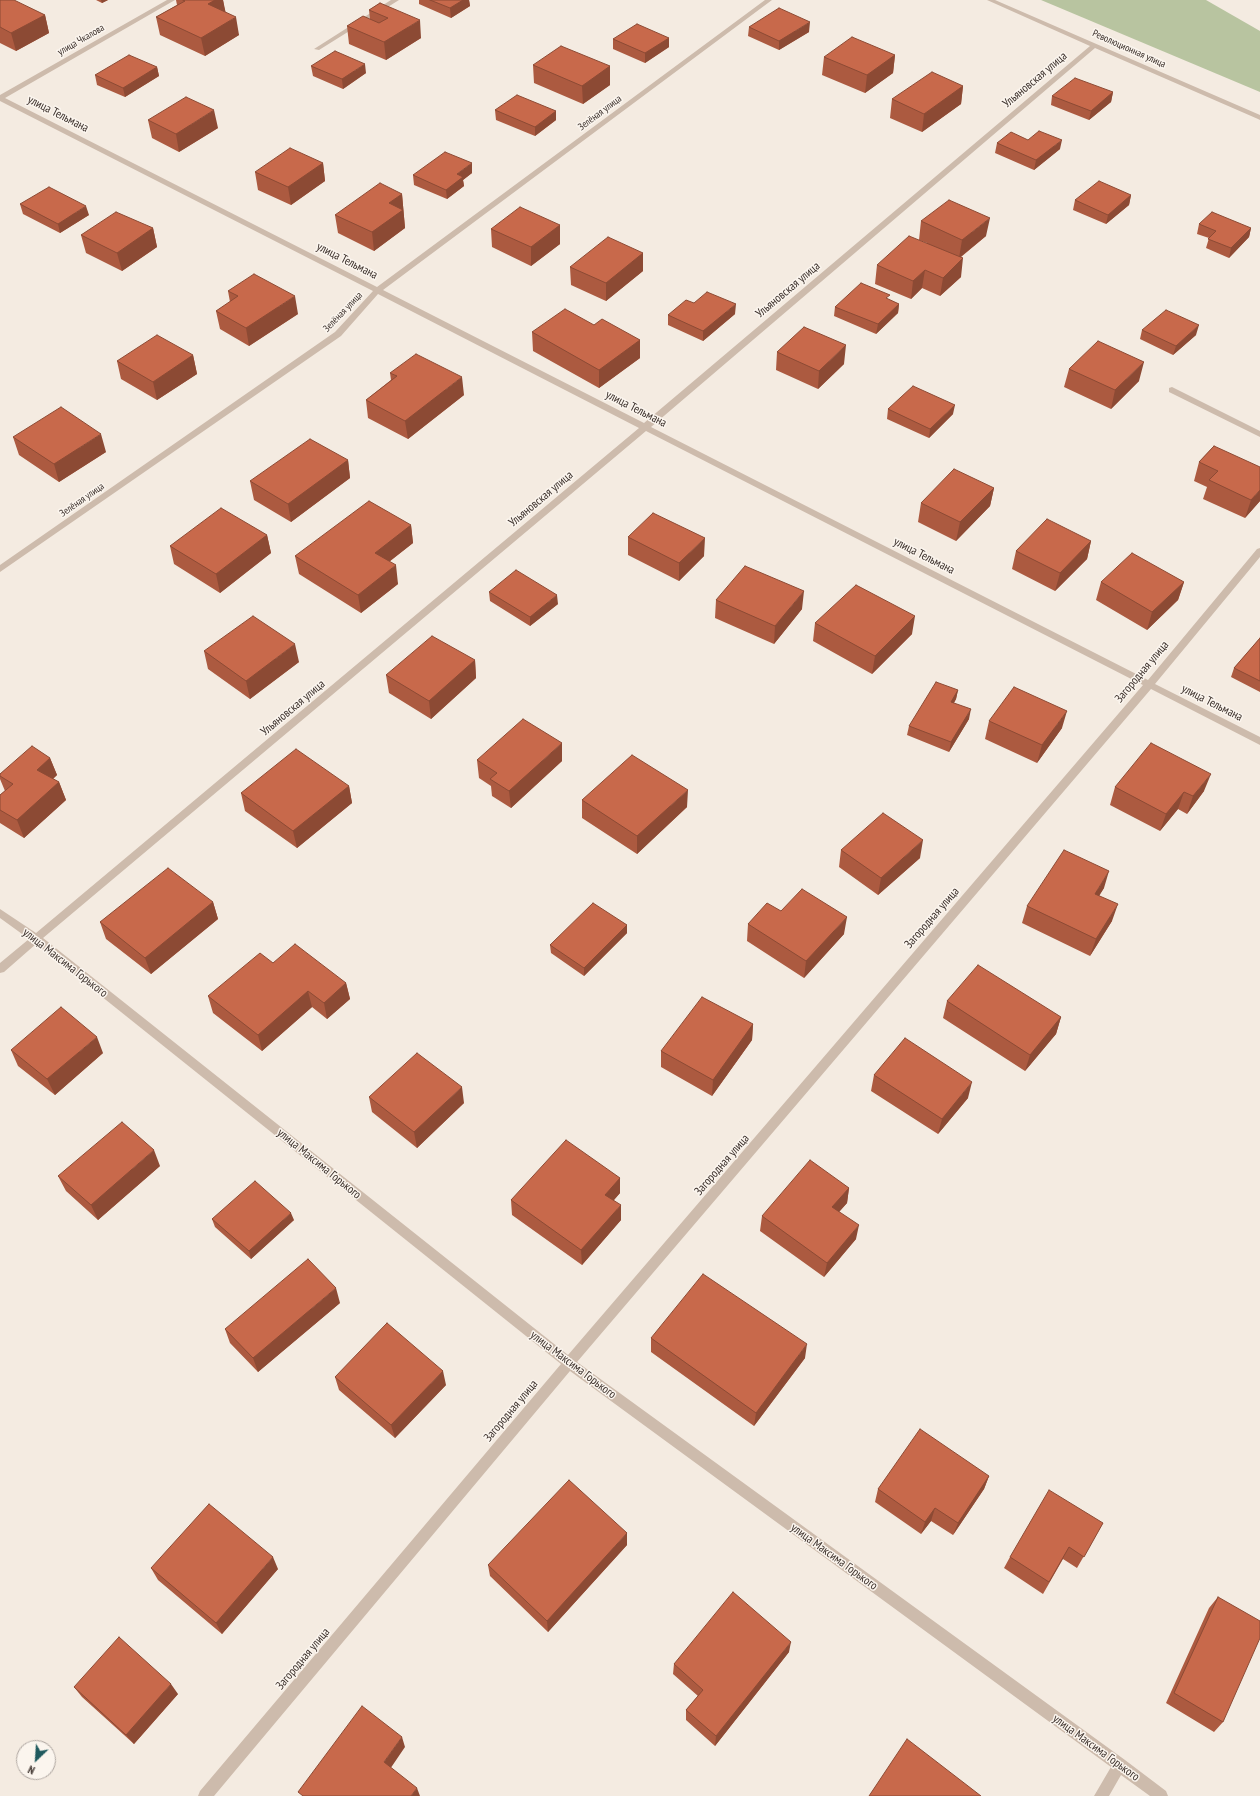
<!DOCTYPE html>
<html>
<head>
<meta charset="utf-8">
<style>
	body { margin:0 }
	#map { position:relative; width:1260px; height:1796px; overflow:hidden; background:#f4ebe1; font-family:"PT Sans Narrow",sans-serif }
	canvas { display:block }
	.north { position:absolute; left:16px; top:1740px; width:40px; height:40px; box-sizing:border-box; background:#fbf5ee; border:1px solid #aea6a0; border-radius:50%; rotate:205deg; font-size:11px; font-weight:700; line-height:16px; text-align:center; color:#3b302b }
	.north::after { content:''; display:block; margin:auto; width:14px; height:18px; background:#1f5a5e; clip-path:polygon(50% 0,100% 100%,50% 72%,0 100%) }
</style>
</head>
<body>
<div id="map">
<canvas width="1260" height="1796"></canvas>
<div class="north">N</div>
</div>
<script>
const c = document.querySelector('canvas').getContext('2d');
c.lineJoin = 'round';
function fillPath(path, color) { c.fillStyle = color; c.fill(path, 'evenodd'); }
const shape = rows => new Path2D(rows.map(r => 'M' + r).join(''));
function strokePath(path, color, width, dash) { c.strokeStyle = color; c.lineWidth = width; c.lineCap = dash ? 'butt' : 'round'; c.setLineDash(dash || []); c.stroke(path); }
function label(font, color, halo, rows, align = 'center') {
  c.font = font + ' "PT Sans Narrow",sans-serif'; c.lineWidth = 3; c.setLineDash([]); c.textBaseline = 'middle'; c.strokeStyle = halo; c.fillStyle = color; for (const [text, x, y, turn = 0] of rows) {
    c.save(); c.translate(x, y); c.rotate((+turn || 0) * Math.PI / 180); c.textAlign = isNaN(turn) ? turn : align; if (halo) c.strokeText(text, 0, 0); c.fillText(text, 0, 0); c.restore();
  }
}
const green = shape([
	[1041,0,1206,0,1260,31,1260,92]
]);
const lane = shape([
	[391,0,399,0,319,50,314,49,391,0],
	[1172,387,1260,431,1260,437,1169,392,1169,388,1172,387]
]);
const street = shape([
	[167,0,175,0,5,98,377,287,765,0,772,0,383,290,644,423,1090,46,987,0,995,0,1260,115,1260,120,1258,119,1095,48,651,427,1148,680,1257,549,1260,548,1260,557,1155,684,1260,737,1260,745,1151,689,577,1362,1125,1760,1166,1791,1168,1796,1150,1796,1121,1775,1109,1796,1094,1796,1111,1767,570,1371,214,1796,198,1796,200,1791,561,1364,36,944,4,972,0,973,0,963,29,939,0,918,0,909,36,933,639,428,378,294,341,336,0,572,0,565,335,332,373,291,0,101,0,95,167,0],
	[646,431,1143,685,568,1355,43,938,646,431]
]);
const wall = shape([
	[0,0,45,15,49,33,16,51,0,43],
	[96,0,108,0,102,3],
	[176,0,223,0,225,12,239,35,205,56,160,35,156,17,177,5],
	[419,0,469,0,470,6,451,18,419,4],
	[380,3,421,38,386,60,349,44,347,26,370,19,369,10],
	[749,27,809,32,779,50,748,36],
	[669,38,669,47,645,63,613,49,613,39],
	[895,55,893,73,865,93,822,75,824,57],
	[533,65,610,66,610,85,583,104,534,83],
	[311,66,366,73,343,89,313,76],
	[157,67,159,76,125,97,97,85,95,75],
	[963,86,961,104,922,132,890,118,892,99],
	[1113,92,1111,102,1089,120,1051,105,1052,96],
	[495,110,556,111,556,120,535,136,496,120],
	[148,120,218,128,179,152,152,138],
	[1028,140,1060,149,1034,170,995,153,997,143],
	[323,163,325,181,291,205,258,190,255,172],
	[472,173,463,180,464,186,447,199,414,185,413,175],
	[402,194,405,228,374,251,338,233,335,215],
	[1131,195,1129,205,1106,224,1073,210,1075,200],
	[20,204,89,215,60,233,23,214],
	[921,221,986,236,961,257,961,277,940,296,922,288,911,299,875,284,877,265,927,243,919,240],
	[1199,224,1251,228,1249,237,1229,258,1206,248,1209,238,1197,234],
	[560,225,560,244,531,266,492,247,491,229],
	[153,228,157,247,122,271,86,253,81,235],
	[643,253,643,271,606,301,571,285,570,267],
	[228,291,298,314,249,346,220,329,216,311,230,302],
	[889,300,899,304,898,313,876,334,834,316,835,307],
	[694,303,735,314,703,341,668,325,668,315],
	[594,325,640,340,640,358,599,388,533,351,532,332],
	[1142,330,1196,335,1173,355,1140,339],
	[777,352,844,364,818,389,776,370],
	[193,355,197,374,157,400,121,379,117,361],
	[1069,369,1139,381,1111,409,1064,387],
	[390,373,464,395,408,439,368,418,366,400,391,380],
	[888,409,953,414,929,438,887,419],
	[13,437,106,452,59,482,19,455],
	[1214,446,1260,501,1245,518,1203,499,1207,487,1194,481,1199,462],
	[348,460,350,478,291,522,254,500,250,481],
	[994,488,990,506,956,541,918,522,921,503],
	[411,525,413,543,389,562,398,584,361,613,299,574,295,556],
	[267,535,271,553,220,593,174,564,170,546],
	[628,537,704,556,679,581,628,555],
	[1091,541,1087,559,1055,591,1012,569,1016,551],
	[1101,582,1184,582,1178,600,1147,630,1096,600],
	[489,592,558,604,530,626,490,601],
	[716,600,802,609,774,644,715,618],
	[815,623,912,634,872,674,813,641],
	[1260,638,1260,692,1231,677,1234,668],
	[204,651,299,662,250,699,208,669],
	[475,660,476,678,431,719,389,693,386,675],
	[958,690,956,699,954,703,969,719,949,752,907,735,909,726],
	[989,721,1062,728,1037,763,985,739],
	[50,758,57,775,53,779,59,782,66,800,24,838,0,823,0,795,5,791,0,779,0,774],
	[477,760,562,761,511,808,492,796,491,786,479,778],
	[349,786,352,803,297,848,245,811,241,793],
	[1115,787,1204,791,1187,814,1178,809,1160,831,1110,805],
	[582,800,687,807,637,854,582,818],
	[841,850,920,858,878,895,839,867],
	[1104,888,1099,895,1112,921,1090,956,1022,923,1027,906],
	[213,902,218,919,151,974,106,939,100,922],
	[781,911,844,934,804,978,747,941,748,924],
	[627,925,627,933,584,976,551,953,550,945],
	[273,963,346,983,350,999,327,1019,312,1007,262,1051,213,1013,208,996],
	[947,1001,1061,1017,1056,1034,1025,1071,943,1018],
	[753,1024,752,1040,712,1096,661,1067,661,1051],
	[11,1050,103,1053,55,1095,18,1066],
	[874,1075,968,1098,938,1134,871,1091],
	[369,1097,464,1103,417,1148,372,1112],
	[160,1166,98,1220,66,1191,58,1176],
	[620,1178,620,1193,614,1200,621,1220,582,1265,512,1215,511,1200],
	[849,1188,847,1203,839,1212,856,1239,824,1277,760,1231,762,1216],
	[212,1219,294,1220,251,1259,215,1227],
	[340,1303,258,1372,230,1343,225,1329],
	[651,1338,805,1358,754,1426,651,1352],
	[335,1377,446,1385,395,1438,339,1390],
	[989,1476,984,1489,953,1535,931,1521,921,1534,875,1502,878,1489],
	[1103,1523,1077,1568,1063,1559,1043,1594,1004,1568,1010,1557],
	[627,1545,548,1632,490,1576,488,1565],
	[151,1568,278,1569,222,1634,158,1580],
	[1218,1597,1223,1722,1214,1732,1166,1703,1209,1608],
	[789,1652,715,1746,686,1720,686,1710,698,1696,673,1674,674,1664],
	[74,1687,178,1694,134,1744,82,1697]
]);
const shadedWall = shape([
	[101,0,108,0,102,3],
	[215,0,223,0,226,14,208,4],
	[463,0,469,0,470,6,451,18,450,8],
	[45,15,49,33,16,51,11,33],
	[236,17,239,35,205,56,201,38],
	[420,20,421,38,386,60,384,42],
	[810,22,809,32,779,50,779,41],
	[669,38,669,47,645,63,645,53],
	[895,55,893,73,865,93,867,75],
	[365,64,366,73,343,89,342,79],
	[610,66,610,85,583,104,582,86],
	[157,67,159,76,125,97,123,88],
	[963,86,961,104,922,132,924,114],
	[1113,92,1111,102,1089,120,1091,111],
	[214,110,218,128,179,152,176,134],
	[556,111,556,120,535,136,535,127],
	[1062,140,1060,149,1034,170,1036,160],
	[323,163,325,181,291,205,288,187],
	[472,163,472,173,463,180,464,186,447,199,446,190,457,174],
	[402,194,405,228,374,251,372,232,389,203],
	[1131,195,1129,205,1106,224,1108,215],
	[86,206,89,215,60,233,58,224],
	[990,218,986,236,959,258,962,240],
	[560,225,560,244,531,266,531,247],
	[153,228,157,247,122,271,117,253],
	[1251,228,1249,237,1229,258,1231,248],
	[643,253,643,271,606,301,606,283],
	[963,258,961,277,940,296,943,278],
	[925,270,922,288,911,299,913,281],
	[295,296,298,314,249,346,246,328],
	[736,304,735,314,703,341,703,331],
	[899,304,898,313,876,334,878,324],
	[1199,325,1196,335,1173,355,1176,346],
	[640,340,640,358,599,388,599,370],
	[846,345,844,364,818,389,819,371],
	[193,355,197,374,157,400,153,382],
	[1144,362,1139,381,1111,409,1115,390],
	[462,377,464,395,408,439,405,421],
	[955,405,953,414,929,438,930,429],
	[101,434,106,452,59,482,54,464],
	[348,460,350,478,291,522,288,504],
	[994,488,990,506,956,541,960,522],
	[1260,490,1260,501,1245,518,1251,500],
	[411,525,413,543,377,571,375,553],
	[267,535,271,553,220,593,216,574],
	[705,538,704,556,679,581,679,563],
	[1091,541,1087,559,1055,591,1060,573],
	[396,565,398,584,361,613,358,595],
	[1184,582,1178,600,1147,630,1152,612],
	[804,591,802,609,774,644,775,626],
	[557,595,558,604,530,626,530,617],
	[915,616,912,634,872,674,875,656],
	[295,644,299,662,250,699,246,681],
	[475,660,476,678,431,719,429,701],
	[958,690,956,699,949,711,951,702],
	[971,709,969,719,949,752,951,742],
	[1067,711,1062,728,1037,763,1042,745],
	[562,743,562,761,511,808,509,791],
	[50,758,57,775,44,787,37,770],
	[1211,774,1204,791,1187,814,1193,796],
	[59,782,66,800,24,838,17,820],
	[349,786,352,803,297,848,293,831],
	[688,790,687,807,637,854,637,836],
	[1184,792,1178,809,1160,831,1166,814],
	[923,840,920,858,878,895,881,878],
	[1109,871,1104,888,1090,911,1095,894],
	[213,902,218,919,151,974,145,958],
	[1118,904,1112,921,1090,956,1096,939],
	[847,917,844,934,804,978,806,961],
	[627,925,627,933,584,976,584,968],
	[346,983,350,999,327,1019,324,1003],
	[308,991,312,1007,262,1051,258,1035],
	[1061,1017,1056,1034,1025,1071,1030,1055],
	[753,1024,752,1040,712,1096,713,1080],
	[97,1037,103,1053,55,1095,47,1079],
	[972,1082,968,1098,938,1134,942,1119],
	[462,1087,464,1103,417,1148,414,1132],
	[154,1150,160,1166,98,1220,91,1205],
	[620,1178,620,1193,605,1210,605,1195],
	[849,1188,847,1203,830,1222,832,1207],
	[621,1205,621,1220,582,1265,581,1250],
	[291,1213,294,1220,251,1259,249,1251],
	[859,1225,856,1239,824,1277,827,1263],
	[336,1288,340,1303,258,1372,253,1358],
	[807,1344,805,1358,754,1426,756,1413],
	[443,1371,446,1385,395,1438,391,1425],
	[989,1476,984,1489,953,1535,958,1523],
	[935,1508,931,1521,921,1534,925,1522],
	[627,1533,627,1545,548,1632,547,1621],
	[273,1557,278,1569,222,1634,216,1623],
	[791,1642,789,1652,715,1746,716,1736],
	[171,1684,178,1694,134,1744,126,1735],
	[402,1737,405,1747,388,1772,384,1762],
	[417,1788,420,1796,411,1796]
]);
const building = shape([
	[0,0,14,0,45,15,11,33,0,27,0,0],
	[183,0,215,0,208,4,236,17,201,38,156,17,185,1,183,0],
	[430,0,463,0,450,8,430,0],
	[380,3,420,20,384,42,347,26,363,16,379,23,388,18,369,10,380,3],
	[779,8,810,22,779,41,749,27,779,8],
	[637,24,669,38,645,53,613,39,637,24],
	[852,37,895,55,867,75,824,57,852,37],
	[561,46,610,66,582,86,533,65,561,46],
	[335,51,365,64,342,79,311,66,335,51],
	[129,55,157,67,123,88,95,75,129,55],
	[932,72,963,86,924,114,892,99,932,72],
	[1075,78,1113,92,1091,111,1052,96,1075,78],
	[517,95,556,111,535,127,495,110,517,95],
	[186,97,214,110,176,134,148,120,186,97],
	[1039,131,1062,140,1036,160,997,143,1011,132,1028,140,1039,131],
	[290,148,323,163,288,187,255,172,290,148],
	[445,152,472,163,457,174,463,177,446,190,413,175,445,152],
	[1099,181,1131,195,1108,215,1075,200,1099,181],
	[380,183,402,194,389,203,403,210,372,232,335,215,380,183],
	[49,187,86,206,58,224,20,204,49,187],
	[949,200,990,218,962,240,921,221,949,200],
	[520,207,560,225,531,247,491,229,520,207],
	[116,212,153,228,117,253,81,235,116,212],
	[1212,212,1251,228,1231,248,1208,239,1216,231,1199,224,1212,212],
	[909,236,963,258,943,278,925,270,913,281,877,265,909,236],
	[608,237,643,253,606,283,570,267,608,237],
	[254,274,295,296,246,328,216,311,238,296,228,291,254,274],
	[861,283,890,295,886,298,899,304,878,324,835,307,861,283],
	[707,292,736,304,703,331,668,315,686,300,694,303,707,292],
	[565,309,594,325,602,319,640,340,599,370,532,332,565,309],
	[1166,310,1199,325,1176,346,1142,330,1166,310],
	[804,327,846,345,819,371,777,352,804,327],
	[157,335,193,355,153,382,117,361,157,335],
	[1098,341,1144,362,1115,390,1069,369,1098,341],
	[416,354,462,377,405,421,366,400,397,376,390,373,416,354],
	[913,386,955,405,930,429,888,409,913,386],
	[61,407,101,434,54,464,13,437,61,407],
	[310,439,348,460,288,504,250,481,310,439],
	[1214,446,1260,467,1260,490,1251,500,1209,480,1218,471,1199,462,1214,446],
	[954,469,994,488,960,522,921,503,954,469],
	[369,501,411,525,375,553,396,565,358,595,295,556,369,501],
	[221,508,267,535,216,574,170,546,221,508],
	[653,513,705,538,679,563,628,537,653,513],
	[1047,519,1091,541,1060,573,1016,551,1047,519],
	[1132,553,1184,582,1152,612,1101,582,1132,553],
	[745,566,804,591,775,626,716,600,745,566],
	[516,570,557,595,530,617,489,592,516,570],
	[856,585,915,616,875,656,815,623,856,585],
	[253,616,295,644,246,681,204,651,253,616],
	[432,636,475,660,429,701,386,675,432,636],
	[1260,638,1260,681,1234,668,1260,638],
	[936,682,958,690,951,702,971,709,951,742,909,726,936,682],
	[1014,687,1067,711,1042,745,989,721,1014,687],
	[523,719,562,743,509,791,490,779,497,773,477,760,523,719],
	[1151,743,1211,774,1193,796,1184,792,1166,814,1115,787,1151,743],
	[32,746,50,758,37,770,59,782,17,820,0,810,0,795,13,784,0,776,0,774,32,746],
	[296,749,349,786,293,831,241,793,296,749],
	[632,755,688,790,637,836,582,800,632,755],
	[883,813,923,840,881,878,841,850,883,813],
	[1064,850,1109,871,1095,894,1118,904,1096,939,1027,906,1064,850],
	[168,868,213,902,145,958,100,922,168,868],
	[802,889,847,917,806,961,748,924,767,903,781,911,802,889],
	[593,903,627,925,584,968,550,945,593,903],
	[295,944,346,983,324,1003,308,991,258,1035,208,996,260,953,273,963,295,944],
	[978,965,1061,1017,1030,1055,947,1001,978,965],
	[702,997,753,1024,713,1080,661,1051,702,997],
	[61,1007,97,1037,47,1079,11,1050,61,1007],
	[905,1038,972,1082,942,1119,874,1075,905,1038],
	[417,1053,462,1087,414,1132,369,1097,417,1053],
	[122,1122,154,1150,91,1205,58,1176,122,1122],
	[566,1140,620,1178,605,1195,621,1205,581,1250,511,1200,566,1140],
	[810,1160,849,1188,832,1207,859,1225,827,1263,762,1216,810,1160],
	[255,1181,291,1213,249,1251,212,1219,255,1181],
	[308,1259,336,1288,253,1358,225,1329,308,1259],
	[703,1274,807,1344,756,1413,651,1338,703,1274],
	[387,1323,443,1371,391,1425,335,1377,387,1323],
	[920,1429,989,1476,958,1523,935,1508,925,1522,878,1489,920,1429],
	[569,1480,627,1533,547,1621,488,1565,569,1480],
	[1049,1490,1103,1523,1084,1557,1069,1547,1049,1582,1010,1557,1049,1490],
	[209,1504,273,1557,216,1623,151,1568,209,1504],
	[733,1592,791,1642,716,1736,686,1710,703,1690,674,1664,733,1592],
	[1218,1597,1260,1621,1260,1638,1223,1722,1174,1693,1218,1597],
	[119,1637,171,1684,126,1735,74,1687,119,1637],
	[362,1706,402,1737,384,1762,417,1788,411,1796,303,1796,298,1792,362,1706],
	[907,1739,981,1796,869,1796,907,1739]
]);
const farStreetnames = [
	["улица Чкалова",81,40,-30],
	["Революционная улица",1129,49,24],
	["Зелёная улица",600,113,-37],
	["Зелёная улица",343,312,-46],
	["Зелёная улица",82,500,-35]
];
const streetNames = [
	["Ульяновская улица",1035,80,-40],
	["улица Тельмана",58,114,27],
	["улица Тельмана",347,261,27],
	["Ульяновская улица",788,290,-40],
	["улица Тельмана",636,409,27],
	["Ульяновская улица",541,499,-40],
	["улица Тельмана",924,556,27],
	["Загородная улица",1142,672,-50],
	["улица Тельмана",1212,703,27],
	["Ульяновская улица",293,708,-40],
	["Загородная улица",932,918,-49],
	["улица Максима Горького",65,963,38],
	["улица Максима Горького",319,1164,39],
	["Загородная улица",722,1165,-49],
	["улица Максима Горького",573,1365,37],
	["Загородная улица",511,1411,-50],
	["улица Максима Горького",834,1557,36],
	["Загородная улица",303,1659,-50],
	["улица Максима Горького",1096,1748,36]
];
fillPath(green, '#b8c4a0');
fillPath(lane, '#cdbbac');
fillPath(street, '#cdbbac');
fillPath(wall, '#ac5a40');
fillPath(shadedWall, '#8c4a34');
fillPath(building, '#c8694b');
strokePath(building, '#8c4a34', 1);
label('10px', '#3b302b', '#fbf5ee', farStreetnames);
label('12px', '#3b302b', '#fbf5ee', streetNames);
</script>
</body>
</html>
